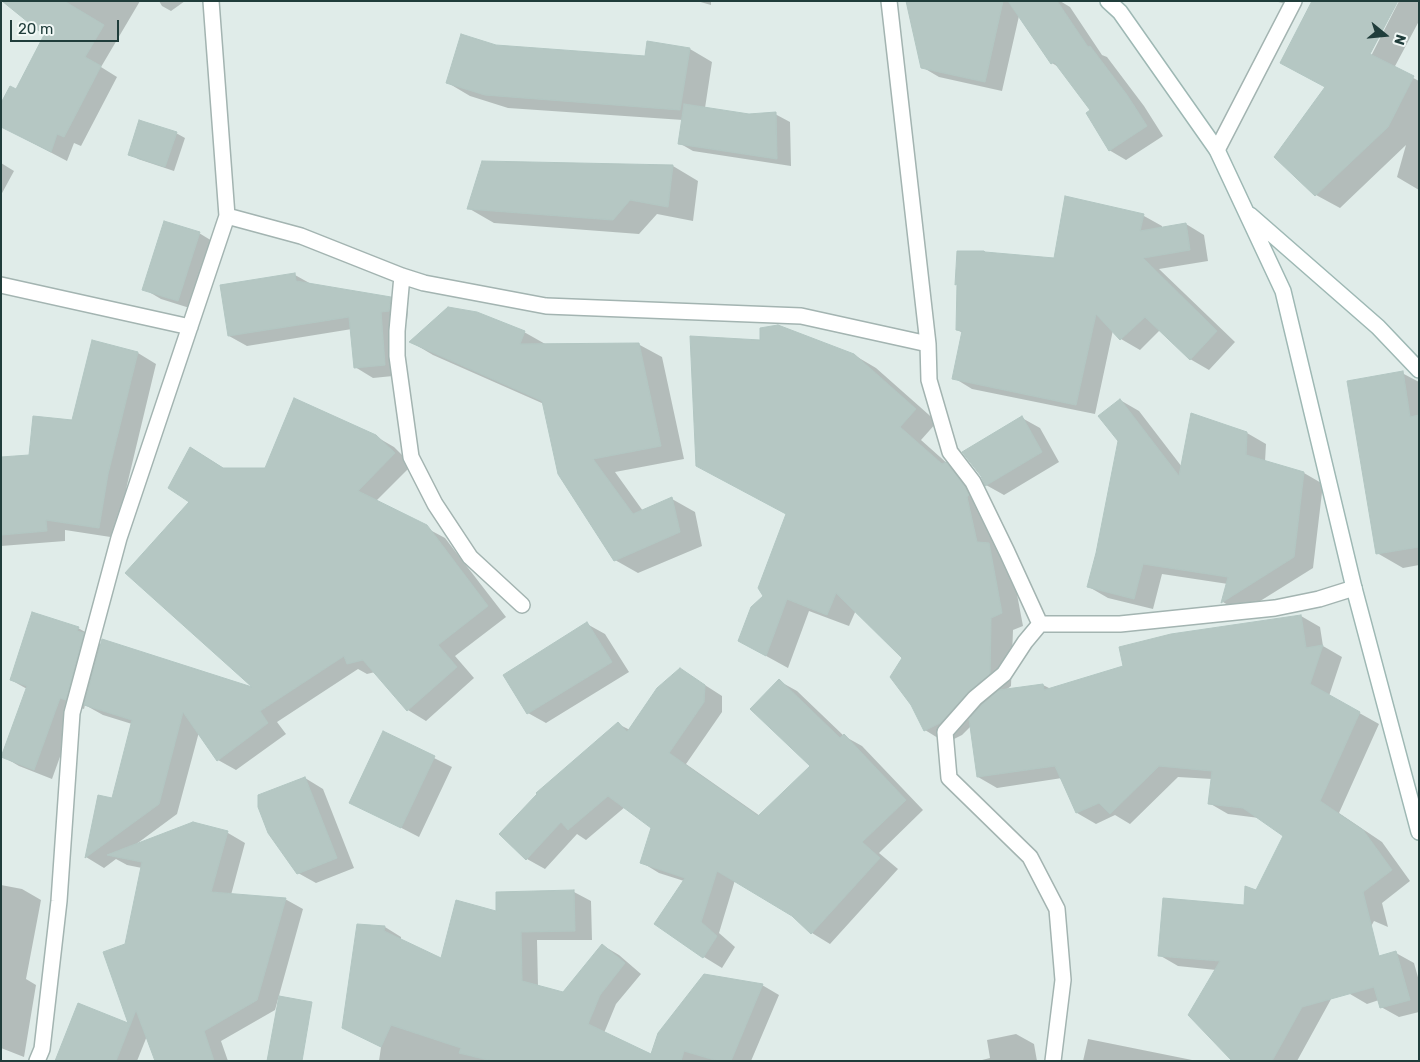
<!DOCTYPE html>
<html>
<head>
<meta charset="utf-8">
<style>
	body { margin:0 }
	#map { position:relative; width:1420px; height:1062px; overflow:hidden; background:#e0ece9; font-family:Rubik,sans-serif }
	canvas { display:block }
	.frame { position:absolute; inset:0; border:2px solid #203d3b; pointer-events:none }
	.north { position:absolute; left:1360px; top:10px; width:50px; height:50px; -webkit-text-stroke:4px #f1f8f6; paint-order:stroke; rotate:107deg; font-size:14px; font-weight:700; line-height:20px; text-align:center; color:#203d3b }
	.north::after { content:''; display:block; margin:auto; width:18px; height:22px; background:#203d3b; clip-path:polygon(50% 0,100% 100%,50% 72%,0 100%) }
	.scale { position:absolute; left:10px; top:20px; width:109px; height:22px; box-sizing:border-box; border:2px solid #203d3b; border-top:0; padding-left:6px; font-size:15px; line-height:18px; white-space:nowrap; color:#203d3b; -webkit-text-stroke:4px #f1f8f6; paint-order:stroke }
</style>
</head>
<body>
<div id="map">
<canvas width="1420" height="1062"></canvas>
<div class="frame"></div>
<div class="north">N</div>
<div class="scale">20 m</div>
</div>
<script>
const c = document.querySelector('canvas').getContext('2d');
c.lineJoin = 'round';
function fillPath(path, color) { c.fillStyle = color; c.fill(path, 'evenodd'); }
const shape = rows => new Path2D(rows.map(r => 'M' + r).join(''));
function strokePath(path, color, width, dash) { c.strokeStyle = color; c.lineWidth = width; c.lineCap = dash ? 'butt' : 'round'; c.setLineDash(dash || []); c.stroke(path); }
const shadow = shape([
	[4,1,140,1,101,67,117,77,81,146,74,143,67,161,10,131,17,91,46,35],
	[159,1,185,1,171,11,162,6],
	[697,1,711,1,711,5],
	[908,1,1060,1,1070,7,1102,55,1107,57,1144,106,1163,136,1126,160,1109,150,1092,110,1060,68,1052,63,1019,16,1002,91,939,77,922,67],
	[1274,1,1300,1,1299,7],
	[1399,1,1419,1,1419,21,1394,68,1419,81,1419,190,1397,177,1406,145,1340,208,1316,195,1326,87,1366,59,1369,60],
	[496,46,646,58,690,49,712,62,705,108,749,115,775,114,790,122,791,166,693,151,679,143,683,120,508,108,470,96,448,83],
	[176,133,185,138,174,171,138,159,130,154],
	[1,163,14,171,1,195],
	[673,166,698,181,693,221,657,214,639,234,494,223,468,208],
	[1066,198,1144,216,1162,226,1162,228,1186,224,1204,235,1208,261,1159,269,1235,342,1209,370,1190,359,1160,330,1140,350,1121,339,1113,330,1095,414,972,389,954,378,963,333,957,330,958,285,957,284,1056,259],
	[199,233,217,244,196,310,161,299,144,289],
	[295,275,313,285,390,298,408,309,407,320,398,322,403,375,373,378,355,367,352,329,247,346,229,336],
	[524,332,547,345,638,344,662,357,684,459,615,472,643,511,672,499,695,512,702,546,638,573,615,560,544,404,433,355,411,342],
	[93,342,138,353,156,364,127,485,117,538,65,530,65,541,1,546,1,458,30,457,73,422],
	[854,355,876,368,937,422,921,440,949,465,968,476,1010,557,1023,626,1013,630,1011,686,1006,690,1043,685,1051,689,1301,616,1320,627,1323,646,1342,657,1329,696,1379,724,1339,813,1382,842,1410,881,1382,903,1388,927,1374,921,1297,1061,1234,1061,1216,970,1178,966,1159,955,1245,906,1257,891,1284,836,1259,818,1228,814,1209,803,1212,779,1178,777,1130,824,1115,815,1096,824,1077,813,1062,778,997,788,978,777,971,726,962,735,946,743,925,730,904,657,856,610,849,626,809,611,788,668,739,641,765,596],
	[1402,373,1419,382,1419,565,1403,568,1377,553],
	[1120,400,1139,411,1182,467,1247,433,1266,444,1265,462,1304,473,1323,484,1313,568,1241,613,1223,602,1228,584,1162,574,1153,609,1108,598,1089,587,1097,553,1119,441],
	[1022,418,1040,428,1059,462,1004,495,986,485],
	[375,436,394,447,412,465,376,501,445,538,506,617,455,656,474,678,426,721,408,710,375,672,367,674,358,669,277,722,286,734,236,770,218,760,199,732,177,814,135,845,193,823,228,833,245,843,231,895,285,899,303,909,275,1010,221,1041,228,1061,156,1061,147,1036,137,1061,56,1061,79,1005,130,1026,104,953,126,945,142,868,127,865,116,859,104,868,86,857,98,797,113,800,132,724,103,715,85,705,84,709,78,707,52,779,19,766,2,756,27,689,11,680,78,628,96,638,95,641,101,645,258,690,191,502,191,448,225,469,266,469],
	[587,624,605,634,629,672,546,723,528,713],
	[680,669,722,696,722,712,686,764,760,816,812,766,779,681,797,691,844,736,862,746,923,810,879,853,898,869,830,944,812,933,792,915,735,880,719,933,735,947,722,968,704,957,656,923,684,881,659,873,641,862,653,827,625,807,586,840,577,834,545,869,527,859,618,724,630,730],
	[384,733,452,767,419,837,351,802],
	[305,778,323,789,354,868,316,883,298,873],
	[1,885,22,889,41,900,26,979,36,985,24,1057,1,1048],
	[574,892,591,901,592,940,537,940,538,987,563,993,602,945,619,955,641,974,616,1004,604,1033,651,1055,762,985,779,995,751,1061,379,1061,381,1047,343,1027,358,926,385,927,401,937,401,940,442,959,498,912],
	[1396,953,1414,963,1419,981,1419,1012,1399,1017,1381,1007,1379,1000,1367,1004,1350,994],
	[1016,1034,1034,1044,1037,1061,978,1061,990,1058,987,1040],
	[1088,1039,1197,1061,1083,1061]
]);
const building = shape([
	[2,1,64,1,104,25,85,57,101,66,64,137,57,134,51,152,1,127,1,103,10,86,16,89,44,35,2,1],
	[906,1,1003,1,985,82,921,68,906,1],
	[1008,1,1057,1,1088,47,1090,46,1127,95,1147,126,1109,151,1086,113,1090,110,1054,62,1051,64,1008,1],
	[1312,1,1398,1,1370,54,1414,76,1388,127,1315,196,1274,157,1325,87,1280,63,1312,1],
	[461,34,496,45,645,56,647,41,690,48,680,110,485,95,446,83,461,34],
	[684,104,749,114,776,112,777,159,678,144,684,104],
	[139,120,177,132,165,167,128,155,139,120],
	[482,161,673,165,668,207,630,200,613,220,467,209,482,161],
	[1065,196,1144,214,1140,231,1186,223,1190,250,1143,258,1217,331,1190,360,1145,317,1120,340,1096,314,1076,405,952,379,962,331,956,330,957,284,955,285,957,251,984,251,985,252,1054,258,1065,196],
	[164,221,200,232,178,301,142,290,164,221],
	[295,273,296,281,391,297,389,311,381,312,385,365,354,368,349,317,228,336,220,285,295,273],
	[448,307,477,312,525,331,520,344,639,343,661,446,593,459,633,514,672,497,680,532,614,561,558,474,542,401,409,342,448,307],
	[778,325,854,354,916,409,900,427,942,464,946,462,965,487,969,495,967,497,977,542,989,543,1002,613,991,618,990,674,968,692,940,723,924,731,911,705,890,677,902,658,836,593,827,615,787,599,766,656,738,641,751,607,763,596,758,588,786,514,696,466,690,336,760,340,760,328,778,325],
	[92,340,138,352,108,474,99,528,46,520,47,531,1,535,1,457,29,455,33,416,72,420,92,340],
	[1403,371,1410,417,1419,415,1419,547,1376,554,1347,381,1403,371],
	[294,398,376,435,395,453,358,491,427,525,488,606,438,645,457,667,407,711,363,660,347,664,344,656,260,711,268,723,217,761,183,712,159,804,85,858,98,795,112,798,132,720,84,705,102,639,252,687,125,573,189,502,168,488,190,447,223,468,265,468,294,398],
	[1120,399,1179,476,1191,413,1247,432,1246,455,1304,472,1294,557,1221,603,1228,577,1143,564,1134,599,1087,587,1096,553,1118,441,1098,416,1120,399],
	[1022,416,1042,452,985,486,981,476,962,452,1022,416],
	[32,612,79,627,77,631,84,633,66,700,60,698,34,770,1,757,27,686,10,680,32,612],
	[1301,615,1306,648,1323,645,1310,684,1360,712,1320,801,1363,830,1392,870,1363,892,1379,956,1396,951,1410,1000,1380,1008,1374,987,1302,1007,1272,1061,1232,1061,1188,1015,1220,961,1158,956,1163,898,1244,905,1245,886,1256,890,1283,836,1243,808,1208,804,1212,771,1159,766,1110,814,1099,803,1076,813,1055,766,977,777,969,719,982,705,999,690,1043,684,1044,690,1123,666,1119,647,1171,634,1301,615],
	[587,622,612,662,527,714,503,675,587,622],
	[680,668,705,685,704,702,669,753,758,816,810,766,750,709,779,679,840,738,844,734,906,800,862,842,880,858,811,934,792,916,717,871,701,922,717,936,703,958,654,924,685,878,640,863,651,828,608,796,568,830,561,822,526,860,499,834,537,794,536,793,618,722,627,732,657,688,680,668],
	[383,731,435,756,401,828,349,803,383,731],
	[305,777,337,858,297,874,268,833,258,807,258,795,305,777],
	[193,822,228,831,211,892,286,898,257,1000,204,1031,214,1061,155,1061,136,1010,116,1061,55,1061,78,1003,128,1023,103,952,125,944,142,862,107,855,193,822],
	[574,890,575,931,521,932,522,981,563,992,602,944,625,963,600,995,588,1024,651,1054,658,1033,704,974,763,984,731,1061,718,1061,684,1051,681,1061,492,1061,459,1053,461,1048,391,1025,381,1047,342,1028,357,924,385,926,384,931,441,958,456,900,496,911,496,892,574,890],
	[279,996,312,1002,302,1061,267,1061,279,996]
]);
const street = shape([
	[889,1,928,344],
	[1217,150,1294,1],
	[227,216,301,236,402,276,424,283,546,306,801,316,928,344,929,380,950,452,973,482,1007,552,1040,624],
	[402,276,397,331,397,356,411,457,435,504,470,557,522,605],
	[1,285,190,327],
	[37,1061,42,1049,59,901,72,713,119,538,227,216,211,1],
	[1053,1061,1063,980,1057,909,1030,857,949,778,945,732,975,698,1004,674,1025,642,1040,624,1120,624,1275,608,1319,599,1354,588]
]);
const secondary = shape([
	[1108,1,1120,12,1217,150,1283,291,1354,588,1419,832],
	[1250,215,1378,327,1419,370]
]);
fillPath(shadow, '#0003');
fillPath(building, '#b5c7c3');
strokePath(building, '#b2c6c2', 1);
strokePath(street, '#a3b4b1', 18);
strokePath(secondary, '#9eb8b4', 18);
strokePath(street, '#fff', 15);
strokePath(secondary, '#fff', 15);
</script>
</body>
</html>
